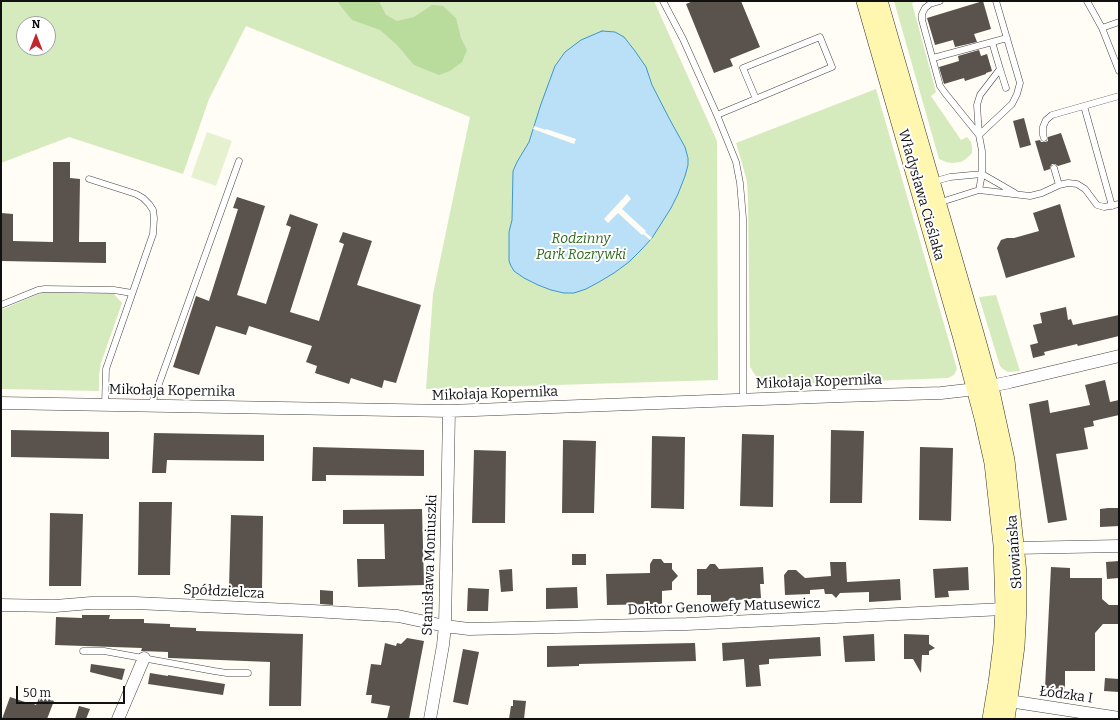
<!DOCTYPE html>
<html>
<head>
<meta charset="utf-8">
<style>
	body { margin:0 }
	#map { position:relative; width:1120px; height:720px; overflow:hidden; background:#fffdf5; font-family:Bitter,serif }
	canvas { display:block }
	.frame { position:absolute; inset:0; border:2px solid #111; pointer-events:none }
	.north { position:absolute; left:16px; top:16px; width:40px; height:40px; box-sizing:border-box; background:#fff; border:1px solid #a0a0a0; border-radius:50%; rotate:0deg; font-size:11px; font-weight:700; line-height:16px; text-align:center; color:#111 }
	.north::after { content:''; display:block; margin:auto; width:14px; height:18px; background:#c4262e; clip-path:polygon(50% 0,100% 100%,50% 72%,0 100%) }
	.scale { position:absolute; left:16px; top:686px; width:109px; height:18px; box-sizing:border-box; border:2px solid #111; border-top:0; padding-left:5px; font-size:12px; line-height:14px; white-space:nowrap; color:#111; -webkit-text-stroke:3px #fff; paint-order:stroke }
</style>
</head>
<body>
<div id="map">
<canvas width="1120" height="720"></canvas>
<div class="frame"></div>
<div class="north">N</div>
<div class="scale">50 m</div>
</div>
<script>
const c = document.querySelector('canvas').getContext('2d');
c.lineJoin = 'round';
function fillPath(path, color) { c.fillStyle = color; c.fill(path, 'evenodd'); }
const shape = rows => new Path2D(rows.map(r => 'M' + r).join(''));
function strokePath(path, color, width, dash) { c.strokeStyle = color; c.lineWidth = width; c.lineCap = dash ? 'butt' : 'round'; c.setLineDash(dash || []); c.stroke(path); }
function label(font, color, halo, rows, align = 'center') {
  c.font = font + ' Bitter,serif'; c.lineWidth = 4; c.setLineDash([]); c.textBaseline = 'middle'; c.strokeStyle = halo; c.fillStyle = color; for (const [text, x, y, turn = 0] of rows) {
    c.save(); c.translate(x, y); c.rotate((+turn || 0) * Math.PI / 180); c.textAlign = isNaN(turn) ? turn : align; if (halo) c.strokeText(text, 0, 0); c.fillText(text, 0, 0); c.restore();
  }
}
const green = shape([
	[1,1,654,1,717,141,718,380,426,389,433,294,470,117,246,26,209,99,183,174,69,137,1,163],
	[24,24,48,24,48,48,24,48],
	[894,1,917,1,912,3,936,92,931,96,961,140,967,137,971,142,972,148,972,153,966,159,961,162,952,163,946,162,939,159],
	[876,89,957,369,954,375,948,378,769,385,757,378,750,367,748,200,747,182,742,163,736,143],
	[43,292,113,293,122,303,101,363,99,375,99,391,1,389,1,310],
	[996,295,1020,371,1008,372,1003,369,1000,366,979,297]
]);
const forest = shape([
	[338,1,379,1,386,15,397,21,414,17,432,5,443,6,456,18,461,38,467,50,462,62,450,71,439,75,414,65,397,45,380,30,352,20,339,4]
]);
const pitch = shape([
	[207,132,232,141,216,186,191,177]
]);
const water = shape([
	[602,31,615,32,624,37,635,51,646,67,652,85,670,120,685,147,688,158,688,165,685,176,678,194,671,208,652,238,641,250,629,262,614,273,599,282,586,289,574,293,564,293,551,290,538,285,524,278,514,271,511,266,509,261,509,232,512,220,513,171,517,162,529,142,541,104,555,66,565,52,581,40,602,31]
]);
const pier = shape([
	[534,126,546,130,546,129,576,139,574,144,533,129],
	[627,194,631,199,622,209,646,231,645,232,652,238,650,240,643,234,642,235,618,213,608,223,604,219]
]);
const building = shape([
	[693,1,741,1,760,47,730,59,733,66,714,73,686,4],
	[983,1,991,29,974,34,977,42,955,47,953,40,935,45,927,18],
	[979,50,981,56,987,54,992,71,986,73,986,74,965,81,964,78,944,84,939,67,959,61,958,56],
	[1024,118,1031,145,1020,148,1013,121],
	[1061,133,1071,162,1058,166,1055,164,1052,164,1050,167,1050,169,1044,171,1035,141,1040,140,1041,142,1045,142,1048,141,1048,137],
	[53,162,70,162,70,178,80,179,79,242,106,242,106,263,1,261,1,213,13,214,13,241,53,242],
	[237,197,265,206,237,295,266,304,291,227,286,225,290,214,318,224,290,312,319,321,344,244,339,242,343,232,372,241,357,285,421,305,396,383,384,380,382,388,351,378,349,384,315,373,317,366,306,362,312,346,249,326,246,335,216,326,199,375,173,367,196,296,209,301,238,209,233,208],
	[1060,204,1075,257,1006,278,997,248,1001,240,1007,238,1014,238,1039,231,1033,213],
	[1066,307,1068,320,1071,319,1073,325,1119,315,1119,336,1078,346,1077,344,1044,352,1045,355,1033,358,1030,345,1038,343,1033,325,1042,323,1040,313],
	[1105,380,1110,402,1119,400,1119,415,1093,421,1094,426,1084,428,1088,449,1056,454,1067,520,1048,523,1029,404,1048,400,1050,413,1090,405,1085,385],
	[11,430,109,432,109,459,11,457],
	[831,430,864,431,862,503,830,503],
	[154,433,264,435,264,461,167,460,166,473,152,473],
	[742,434,774,435,773,507,740,506],
	[652,436,685,437,684,509,651,508],
	[563,440,596,441,594,513,562,513],
	[313,447,424,450,424,476,326,475,326,481,312,481],
	[920,447,953,448,951,521,919,520],
	[474,450,506,451,505,523,472,523],
	[139,502,172,502,170,575,138,575],
	[1108,508,1119,508,1119,526,1100,527,1100,509],
	[422,509,424,585,358,587,357,559,385,559,384,524,343,524,343,510],
	[50,513,83,514,81,586,49,586],
	[231,515,263,516,262,588,229,588],
	[572,554,586,554,586,565,572,565],
	[653,559,661,559,664,563,672,563,672,569,678,576,672,582,672,590,662,591,662,604,607,605,606,574,650,573,650,564],
	[1119,561,1119,578,1107,579,1106,562],
	[830,562,846,562,847,582,900,579,901,600,869,602,869,592,840,593,836,598,832,594,825,594,824,589,810,590,810,594,785,595,784,575,788,570,796,570,805,578,831,576],
	[710,564,715,564,719,569,763,567,764,584,760,584,761,598,725,601,725,603,711,603,711,595,697,595,697,569,706,569],
	[968,567,969,590,948,591,949,597,935,598,933,569],
	[1051,567,1070,568,1070,578,1102,578,1102,599,1109,605,1119,605,1119,624,1103,624,1095,633,1095,671,1065,671,1065,689,1045,688],
	[512,569,513,591,501,592,499,570],
	[577,587,578,608,546,609,546,588],
	[468,588,489,589,488,611,467,611],
	[320,590,333,591,333,605,320,604],
	[82,615,110,615,109,619,144,619,144,623,170,624,170,627,196,628,196,631,303,634,301,706,269,706,270,662,170,658,168,658,168,652,141,651,142,648,55,645,56,617,82,618],
	[874,634,875,661,845,662,843,636],
	[904,634,929,635,929,644,935,648,929,651,929,655,922,655,921,673,913,659,904,659],
	[820,637,821,656,769,659,769,664,759,665,761,686,746,687,744,659,723,661,722,643],
	[407,638,424,641,409,719,387,719,390,706,371,703,372,695,366,695,371,664,381,665,385,643,396,646,397,643,401,644],
	[695,643,696,661,579,664,579,666,547,667,547,646],
	[463,649,479,652,468,705,453,702],
	[91,664,125,669,122,680,90,672],
	[150,673,168,676,168,675,225,684,223,695,148,684],
	[1105,678,1119,679,1119,692,1104,691],
	[40,696,54,701,47,719,2,719,10,697,28,703,29,702,36,705],
	[513,700,526,701,524,719,509,719,511,706,513,706],
	[79,706,90,709,86,719,75,719]
]);
const lane = shape([
	[663,1,683,39,717,115,736,162,740,183,743,218,743,400],
	[940,1,930,4,925,8,922,14,922,20,940,86,945,93,979,135],
	[1087,1,1102,28,1119,71],
	[1102,28,1119,22],
	[933,58,1007,38],
	[1000,69,1006,88],
	[1084,106,1112,206],
	[717,115,832,67,820,37,743,68,756,99],
	[979,135,977,105,980,95,1000,69,992,42],
	[1044,138,1043,135,1043,127,1046,120,1052,115,1119,96],
	[1054,168,1059,185],
	[89,179,136,194,143,198,149,204,153,210,154,218,153,234,106,369,105,405],
	[932,182,950,177,982,174,1015,193],
	[979,190,982,174,982,151,979,135,1012,104,1017,94,1020,83,996,1],
	[938,203,979,190,1030,196,1042,193,1059,185,1068,183,1077,184,1085,189,1097,205,1104,207,1119,204],
	[1,305,38,290,45,289,114,290,132,293],
	[151,406,239,161],
	[83,651,104,651,214,671,227,673,248,673]
]);
const street = shape([
	[1,403,449,411,841,396,941,393,976,389,1010,382,1119,356],
	[1015,548,1119,546],
	[1,605,55,606,91,603,135,603,313,611,398,616,445,626,469,629,687,624,1004,609],
	[1009,701,1119,718],
	[118,719,144,658],
	[430,719,443,645,445,626,449,411]
]);
const secondary = shape([
	[865,1,961,335,983,418,993,463,1002,545,1004,609,1002,644,997,683,991,719],
	[879,1,975,333,990,387,1006,460,1018,573,1018,607,1016,646,1011,684,1006,719]
]);
const streetNames = [
	["Władysława Cieślaka",921,195,74],
	["Mikołaja Kopernika",819,382,-2],
	["Mikołaja Kopernika",172,391,1],
	["Mikołaja Kopernika",495,394,-2],
	["Słowiańska",1015,552,-94],
	["Stanisława Moniuszki",430,565,-88],
	["Spółdzielcza",224,592,3],
	["Doktor Genowefy Matusewicz",724,607,-2],
	["Łódzka I",1066,695,8]
];
const parkNames = [
	["Rodzinny",581,239],
	["Park Rozrywki",581,255]
];
fillPath(green, '#d5ebbd');
fillPath(forest, '#b9dc9c');
fillPath(pitch, '#e6f2cf');
fillPath(water, '#b9e0f7');
strokePath(water, '#3f96cf', 1);
fillPath(pier, '#fffdf5');
fillPath(building, '#5a524d');
strokePath(lane, '#444', 7);
strokePath(street, '#444', 13);
strokePath(secondary, '#333', 18);
strokePath(lane, '#fff', 6);
strokePath(street, '#fff', 12);
strokePath(secondary, '#fff6b0', 17);
label('14px', '#111', '#fff', streetNames);
label('italic 14px', '#2f6b1f', '#fff', parkNames);
</script>
</body>
</html>
